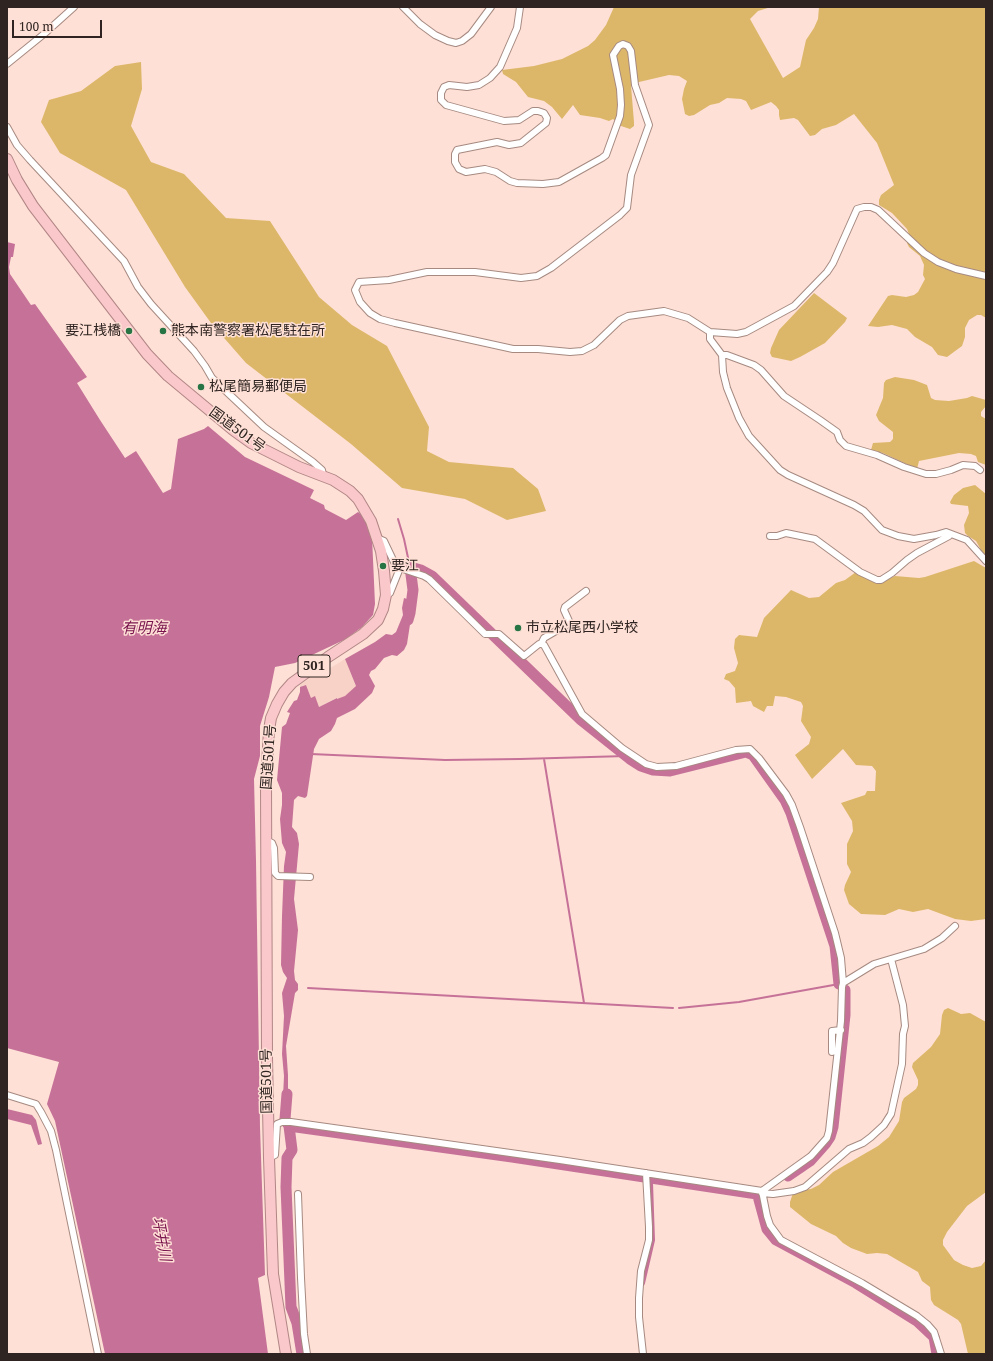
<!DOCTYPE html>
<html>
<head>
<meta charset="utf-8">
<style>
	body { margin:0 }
	#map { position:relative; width:993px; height:1361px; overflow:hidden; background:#fee0d6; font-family:"Noto Serif",serif }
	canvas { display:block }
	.frame { position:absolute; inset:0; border:8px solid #2f2421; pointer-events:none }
	.scale { position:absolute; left:12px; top:20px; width:90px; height:18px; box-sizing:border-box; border:2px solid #2f2421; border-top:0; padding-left:5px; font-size:12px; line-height:14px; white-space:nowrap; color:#2f2421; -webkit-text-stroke:3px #fee0d6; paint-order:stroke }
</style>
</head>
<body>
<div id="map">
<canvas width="993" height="1361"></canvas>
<div class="frame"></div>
<div class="scale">100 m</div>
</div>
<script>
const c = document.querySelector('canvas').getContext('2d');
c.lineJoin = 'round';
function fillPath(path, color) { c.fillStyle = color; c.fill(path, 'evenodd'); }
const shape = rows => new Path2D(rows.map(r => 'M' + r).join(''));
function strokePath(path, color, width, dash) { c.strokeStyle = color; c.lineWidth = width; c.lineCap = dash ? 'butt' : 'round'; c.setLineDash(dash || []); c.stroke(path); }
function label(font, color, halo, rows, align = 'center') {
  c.font = font + ' "Noto Serif","Noto Sans JP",serif'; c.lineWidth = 3; c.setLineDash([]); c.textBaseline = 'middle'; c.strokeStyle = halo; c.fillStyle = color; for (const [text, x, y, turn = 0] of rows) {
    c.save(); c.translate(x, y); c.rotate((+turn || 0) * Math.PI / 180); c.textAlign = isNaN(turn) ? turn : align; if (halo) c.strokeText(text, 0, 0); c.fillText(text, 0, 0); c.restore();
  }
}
const built = shape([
	[345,659,356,686,345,697,337,700,336,698,319,707,311,698,306,685,300,687,300,685,316,673,319,675]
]);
const green = shape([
	[614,7,771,7,758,11,750,19,783,78,800,67,806,40,814,28,818,19,819,7,986,7,986,318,981,315,977,315,969,320,965,328,965,337,962,346,947,357,938,355,932,347,915,337,907,329,892,325,878,327,868,326,888,296,892,295,906,297,914,295,918,292,925,279,923,275,924,265,920,256,909,247,907,243,907,238,909,234,907,229,892,213,879,205,879,200,881,195,894,185,877,143,854,114,836,125,822,129,815,135,810,136,798,120,794,118,780,120,779,115,779,110,776,106,771,102,751,110,746,101,741,99,727,98,719,103,710,105,694,115,689,116,685,114,682,99,684,89,687,81,679,76,669,75,639,82,631,86,634,122,634,126,630,129,621,126,613,119,609,121,600,118,580,115,573,105,562,119,552,107,544,101,528,97,516,82,503,74,502,70,534,66,562,59,588,46,595,40,606,25],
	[141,62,142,89,131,126,151,162,184,174,226,218,270,221,319,297,352,325,387,346,429,427,427,451,449,462,513,468,538,489,546,511,507,520,465,499,402,488,351,444,246,363,211,323,185,287,126,190,60,153,41,122,49,100,81,91,115,66],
	[814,293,847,318,845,322,825,343,800,357,791,361,772,357,770,353,771,348,779,330],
	[895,377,914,380,927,385,931,398,935,400,949,401,967,398,972,396,986,400,986,406,981,412,981,416,986,419,986,465,978,462,976,456,971,454,959,453,919,461,917,469,883,453,871,450,873,443,890,442,893,439,893,432,879,421,876,415,883,398,884,383,886,380],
	[975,485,986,494,986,559,976,541,968,536,965,533,964,525,969,513,968,506,951,504,950,502,954,495,963,488],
	[974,561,986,568,986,919,971,921,955,919,928,909,913,912,899,909,885,915,861,914,849,904,844,890,845,885,851,872,847,864,847,844,853,831,852,821,841,803,865,795,867,791,875,791,876,771,872,766,856,765,843,749,812,779,795,755,809,744,811,737,801,721,803,706,801,702,786,697,775,696,773,706,767,706,764,712,753,706,751,701,736,703,735,688,729,681,724,679,726,674,735,671,738,663,734,648,735,639,739,635,757,637,764,618,791,590,809,598,819,597,836,583,845,580,856,572,882,582,895,576,919,578,925,577],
	[948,1008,961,1014,970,1013,986,1022,986,1192,967,1206,947,1232,943,1240,943,1245,954,1260,963,1265,972,1268,981,1266,986,1260,986,1354,968,1354,961,1324,958,1320,934,1305,931,1300,930,1287,922,1281,918,1272,887,1254,877,1253,867,1254,851,1248,843,1243,836,1236,811,1224,790,1207,790,1202,793,1193,797,1191,811,1189,819,1185,833,1172,878,1146,889,1137,899,1121,902,1102,904,1098,916,1089,918,1085,918,1080,912,1067,913,1063,931,1047,940,1034,942,1015,944,1010]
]);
const water = shape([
	[7,242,15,244,13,257,11,257,9,267,10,274,31,305,35,304,87,377,77,383,100,420,125,458,136,451,163,493,171,489,178,439,204,429,208,426,245,457,314,490,310,498,324,505,325,509,346,520,358,512,363,516,372,537,375,604,373,615,362,627,346,639,295,663,275,667,269,697,260,726,260,756,254,779,256,861,260,1127,265,1275,258,1278,268,1354,105,1354,55,1121,47,1104,59,1062,7,1048],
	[404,598,407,599,409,605,413,605,407,644,404,650,397,656,392,655,384,658,375,669,371,671,369,675,375,686,372,693,355,709,337,718,335,724,331,731,319,739,314,749,307,796,305,798,298,796,294,800,292,827,297,833,299,844,294,899,298,930,294,971,295,980,298,984,298,990,295,993,286,1046,288,1075,288,1109,285,1110,283,1097,284,1076,282,1054,284,1016,282,993,287,978,283,972,281,965,282,916,284,866,286,852,282,843,280,819,282,805,282,793,277,780,282,727,286,724,290,713,287,712,294,701,297,700,300,692,300,687,306,685,311,698,315,696,319,707,337,698,337,699,345,696,356,686,345,659,375,642,386,634,392,635,396,632,403,615,402,608],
	[7,1109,32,1115,36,1120,42,1144,38,1145,31,1125,7,1119]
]);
const stream = shape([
	[398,519,404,539,410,567],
	[311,754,445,760,520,759,626,756],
	[544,759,584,1003],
	[308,988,673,1008],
	[679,1008,739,1002,839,984]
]);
const canal = shape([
	[642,1283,652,1240,650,1183]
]);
const river = shape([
	[408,620,410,613,413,590,410,567,421,570,432,576,581,720,630,759,641,766,653,770,670,771,746,752,753,755,785,800,791,813,835,946,839,984],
	[287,1094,285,1119,289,1126,292,1150,287,1158,286,1187,291,1307,297,1323,302,1354],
	[289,1126,512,1157,757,1194,758,1196,767,1229,776,1240,856,1283,917,1321,934,1337,937,1354],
	[788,1176,810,1161,826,1143,830,1137,833,1127,845,1015,845,990]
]);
const minor = shape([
	[403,7,420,24,435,35,448,41,456,43,462,41,471,34,491,7],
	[520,7,517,28,500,67,490,78,479,85,467,87,449,85,444,87,441,93,441,100,446,105,504,121,519,120,533,111,538,111,544,113,547,118,546,123,521,143,509,145,497,142,457,150,455,154,455,162,459,169,466,172,485,169,496,172,510,181,517,183,543,184,559,182,602,158,606,155,620,116,621,105,620,89,613,55,619,46,623,44,628,46,631,51,635,85,649,125,631,175,627,208,620,215,551,268,537,276,521,278,475,272,427,272,389,280,359,282,355,290,360,302,370,313,380,319,395,323,513,349,538,349,570,352,582,351,594,345,620,320,628,316,664,311,688,318,710,332,737,334,746,332,794,306,827,272,833,263,857,209,864,207,871,207,878,210,924,253,938,262,956,269,986,276],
	[7,64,44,34,74,7],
	[7,127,17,145,30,160,124,261,138,287,151,304,194,351,205,366,212,378,264,427,313,462,322,470,323,475],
	[710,332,710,339,722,355,723,372,727,388,739,418,749,436,780,470,788,475,854,505,864,511,882,530,898,536,914,539,936,535,946,532,967,540,986,561],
	[722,355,727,355,754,365,761,370,784,396,820,420,837,432,840,440,846,446,877,455,904,467,926,474,936,474,951,470,963,465,975,466,980,470],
	[770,536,777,536,786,533,815,539,860,572,877,580,881,580,892,573,907,560,917,553,949,536,949,534],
	[386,595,390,593,400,568],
	[541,644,544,638,568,624,569,621,564,610,565,607,586,591],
	[266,840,272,843,274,848,275,873,278,876,310,877],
	[843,983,874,964,924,949,942,938,955,926],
	[832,1052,832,1031,841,1030],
	[7,1095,36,1104,41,1112,51,1131,56,1150,98,1354],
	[269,1158,275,1155,277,1124,282,1122,291,1122,560,1160,762,1191,811,1156,827,1138,829,1131,841,1021,842,987,843,983,841,958,835,933,800,827,792,805,786,794,759,758,750,749,736,750,676,766,657,767,646,764,622,748,582,714,544,645,541,644,539,644,524,656,499,634,485,634,429,579,424,576,400,568,394,562,384,541,377,538],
	[762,1191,767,1216,770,1225,781,1240,862,1283,917,1316,927,1324,934,1332,941,1354],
	[762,1193,773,1194,794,1191,805,1187,849,1149,863,1143,871,1137,884,1125,891,1114,902,1064,903,1034,905,1026,903,1005,891,959],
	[298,1194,301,1278,304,1334,307,1354],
	[643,1354,639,1317,639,1298,641,1271,649,1240,649,1227,646,1173]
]);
const trunk = shape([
	[7,159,17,180,33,206,147,354,168,376,233,430,251,443,299,467,333,480,350,491,358,499,371,521,381,551,384,571,386,595,383,609,378,620,363,634,328,657,292,683,284,692,277,704,271,718,269,730,266,783,267,1057,269,1158,273,1274,286,1354]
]);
const markers = [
	[129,331,4,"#277545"],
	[163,331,4,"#277545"],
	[201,387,4,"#277545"],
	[383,566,4,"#277545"],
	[518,628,4,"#277545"]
];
const shields = [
	[314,666,32]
];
const shieldNames = [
	["501",314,666]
];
const poiNames = [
	["要江桟橋",121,331,"right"],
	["熊本南警察署松尾駐在所",171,331],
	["松尾簡易郵便局",209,387],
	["要江",391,566],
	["市立松尾西小学校",526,628]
];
const streetNames = [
	["国道501号",237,430,36],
	["国道501号",269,757,-86],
	["国道501号",267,1081,-91]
];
const waterNames = [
	["有明海",144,629],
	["坪井川",161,1239,79]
];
fillPath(built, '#f8d2c7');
fillPath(green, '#ddb769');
fillPath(water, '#c67298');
strokePath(stream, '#c67298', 2);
strokePath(canal, '#c67298', 6);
strokePath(river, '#c67298', 11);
strokePath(minor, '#a68a81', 8);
strokePath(trunk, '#b28686', 12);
strokePath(minor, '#fff', 6);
strokePath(trunk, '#fac8ca', 10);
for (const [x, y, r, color] of markers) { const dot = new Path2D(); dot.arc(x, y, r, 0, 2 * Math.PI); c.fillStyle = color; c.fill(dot); strokePath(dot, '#fee0d6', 1.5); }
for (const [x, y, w] of shields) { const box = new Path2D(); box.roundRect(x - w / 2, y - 11, w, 22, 3); c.fillStyle = '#fee0d6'; c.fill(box); strokePath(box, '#2f2421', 1); }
label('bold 13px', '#2f2421', null, shieldNames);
label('14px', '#2f2421', '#fee0d6', poiNames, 'left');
label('14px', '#2f2421', '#fee0d6', streetNames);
label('italic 15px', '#79134d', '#fee0d6', waterNames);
</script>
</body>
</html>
